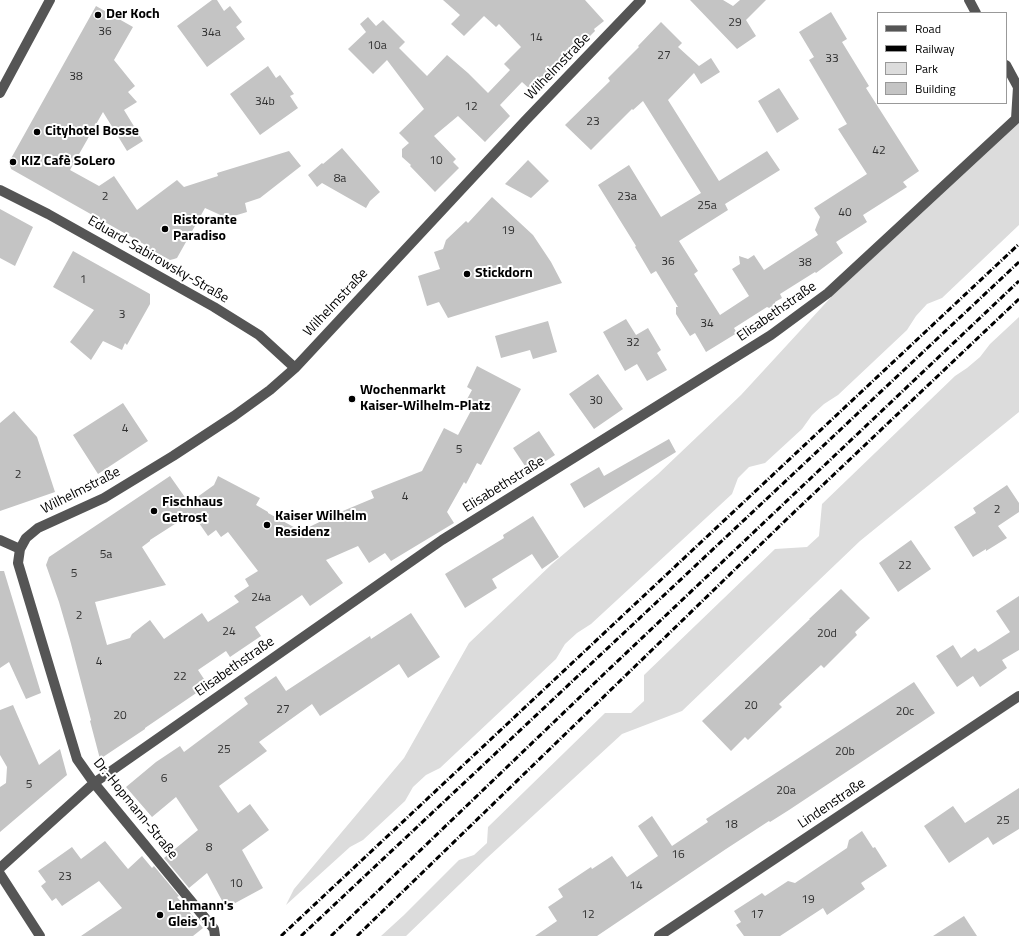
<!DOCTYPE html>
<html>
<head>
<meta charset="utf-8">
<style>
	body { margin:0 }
	#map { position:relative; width:1019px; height:936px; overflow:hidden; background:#fff; font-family:"Titillium Web",sans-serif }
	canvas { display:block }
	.legend { position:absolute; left:877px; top:12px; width:130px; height:92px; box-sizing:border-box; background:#fff; border:1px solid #999; margin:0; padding:5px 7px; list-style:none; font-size:12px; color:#000 }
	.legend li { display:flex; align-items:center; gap:8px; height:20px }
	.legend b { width:20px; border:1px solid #999 }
</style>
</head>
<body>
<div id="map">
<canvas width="1019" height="936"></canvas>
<ul class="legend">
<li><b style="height:5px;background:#555"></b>Road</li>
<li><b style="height:5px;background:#000"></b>Railway</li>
<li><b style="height:11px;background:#dcdcdc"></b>Park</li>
<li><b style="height:11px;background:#c4c4c4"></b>Building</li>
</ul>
</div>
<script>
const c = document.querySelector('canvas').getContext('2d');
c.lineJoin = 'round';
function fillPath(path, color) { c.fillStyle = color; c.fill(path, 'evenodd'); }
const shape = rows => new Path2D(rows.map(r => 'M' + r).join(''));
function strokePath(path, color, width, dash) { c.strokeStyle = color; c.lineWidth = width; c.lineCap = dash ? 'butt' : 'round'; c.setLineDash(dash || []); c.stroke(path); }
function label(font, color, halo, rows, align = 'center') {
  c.font = font + ' "Titillium Web",sans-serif'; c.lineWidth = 4; c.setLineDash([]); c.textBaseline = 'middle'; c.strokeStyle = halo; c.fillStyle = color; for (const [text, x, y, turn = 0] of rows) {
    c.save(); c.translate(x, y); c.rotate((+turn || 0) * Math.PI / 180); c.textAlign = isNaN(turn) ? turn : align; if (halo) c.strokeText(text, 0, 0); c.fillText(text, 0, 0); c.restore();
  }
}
const green = shape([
	[1019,123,1019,225,942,298,927,304,916,316,907,330,838,395,824,404,812,415,802,429,765,463,749,467,738,478,732,494,591,624,577,633,565,644,556,659,440,768,426,775,413,787,405,801,363,840,350,847,286,905,294,889,404,758,469,643,552,564,658,474,741,395,833,295],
	[1019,317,1019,412,860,541,682,711,622,734,487,858,406,936,381,936,404,915,459,860,474,855,487,843,488,827,605,713,631,713,644,701,644,675,775,549,807,547,819,536,822,504,955,376,967,368,980,357,990,344]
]);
const building = shape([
	[212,0,217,0,224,11,230,6,242,22,236,27,245,39,207,67,177,26],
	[443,0,585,0,604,21,594,29,595,31,552,74,550,72,532,91,522,82,500,105,510,116,485,142,458,116,434,136,456,159,453,162,459,168,435,192,410,166,411,165,402,157,402,149,409,143,399,133,424,109,387,60,373,74,348,49,366,32,360,24,368,17,376,26,383,20,405,42,399,48,427,76,447,55,468,73,488,93,510,70,504,64,521,47,499,24,496,27,484,16,464,36,451,24,460,15],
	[690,0,723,0,733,6,740,0,766,0,746,20,756,36,737,49],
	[96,6,133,27,114,60,135,86,128,92,137,102,124,110,143,141,127,151,103,112,70,170,99,186,114,176,137,210,177,180,184,187,218,176,217,173,289,151,301,166,260,198,245,203,247,212,227,218,205,208,177,258,174,259,170,260,148,248,149,247,11,169,9,162],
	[831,12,847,39,842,42,869,86,866,88,919,171,903,182,907,187,863,215,867,222,836,242,843,253,816,273,815,272,780,294,782,298,775,302,776,311,767,307,734,328,737,333,706,352,695,333,690,336,676,314,676,307,678,307,656,271,651,274,635,247,636,246,598,185,629,165,661,217,701,193,643,101,633,110,632,109,591,150,565,125,610,81,608,78,639,47,638,46,661,22,682,43,678,47,699,66,711,58,720,72,701,84,694,73,668,100,719,181,767,151,780,170,725,204,728,210,679,241,698,271,694,274,720,315,749,296,732,269,740,264,739,256,748,259,754,255,764,270,818,235,815,230,820,217,814,208,867,174,838,129,847,124,809,60,814,57,799,32],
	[268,66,276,78,280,75,294,94,290,96,298,108,260,135,230,94],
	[779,88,799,119,777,133,758,101],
	[342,148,380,192,370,201,366,208,322,183,317,187,308,175,322,163,323,164],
	[528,160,549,181,531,198,505,184],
	[492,197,533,235,551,262,562,283,448,318,439,302,427,306,418,276,440,269,434,252,443,249,446,240,466,221,468,223],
	[0,209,33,227,15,266,0,258],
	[73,251,150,294,150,304,127,345,125,343,122,350,103,341,91,360,70,342,94,310,53,287],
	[626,319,636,335,648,328,661,350,657,353,667,370,647,381,637,364,625,371,603,332],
	[548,321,557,352,533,359,530,350,501,358,495,336],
	[477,366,521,389,481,465,477,463,466,484,464,482,447,512,454,523,391,561,385,553,369,563,358,546,326,560,343,583,310,606,302,595,255,627,261,636,230,657,226,651,198,670,208,685,145,728,145,729,100,759,90,721,91,720,70,640,59,602,46,565,49,557,170,476,189,503,214,485,218,476,260,498,256,505,268,512,268,513,301,531,338,513,374,498,371,491,422,471,444,428,458,435,474,405,466,401,472,390,467,387],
	[192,513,208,536,216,530,221,537,228,532,258,571,245,579,249,586,234,596,239,602,208,622,202,613,164,639,150,620,132,634,130,638,107,645,95,602,166,585,142,547,150,541,150,540],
	[598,374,623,409,594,429,569,394],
	[123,403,148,441,98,474,73,435],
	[14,411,37,437,55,492,0,511,0,423],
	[539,431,555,455,529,472,513,448],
	[669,439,676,452,584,508,570,484,599,467,604,476],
	[1007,485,1019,503,1019,512,998,526,1007,538,986,551,986,549,973,557,954,527,976,513,973,508],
	[533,516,559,557,542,569,532,554,492,579,497,588,465,608,445,574,504,538,503,535],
	[911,540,931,569,898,592,879,563],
	[0,571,4,571,41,693,26,699,9,662,0,668],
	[841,589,870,618,855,632,857,635,824,668,821,665,779,704,782,707,748,740,745,737,731,751,702,721,810,619,809,619],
	[1019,596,1019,650,1002,660,1007,668,980,687,973,676,957,687,936,656,953,645,961,658,975,648,978,652,985,648,1010,632,996,611],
	[411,613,440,657,408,678,399,664,320,716,312,704,259,742,267,751,219,786,238,813,250,804,269,830,242,850,263,888,226,908,207,873,189,888,164,858,198,830,176,797,152,817,126,787,156,762,180,746,184,752,248,704,244,698,276,676,286,691,370,636,371,639],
	[914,682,935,713,789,810,770,822,769,821,726,849,597,936,535,936,557,921,548,907,563,897,558,889,591,867,592,869,612,856,627,877,658,856,638,826,652,816,672,846,708,822,706,819],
	[13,705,39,765,60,749,67,775,0,832,0,787,6,783,7,767,0,755,0,710],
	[1019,788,1019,829,993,845,988,837,949,863,924,826,953,806,965,823],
	[862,831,873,848,875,847,887,866,861,883,865,889,827,915,823,908,780,936,744,936,736,925,741,922,734,911,762,893,765,896,788,881,795,883,847,848,849,840],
	[105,841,128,869,142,856,152,868,154,866,179,896,177,897,203,928,193,936,81,936,122,908,99,881,62,906,56,898,52,901,41,886,46,882,38,871,72,847,81,859],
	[964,916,977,936,933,936]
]);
const minor = shape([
	[969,0,976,13],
	[0,93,50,0],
	[0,190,48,214,214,307,259,335,295,368],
	[0,540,20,549],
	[0,868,94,783,442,540,771,335,828,293,1016,119,1018,87,1006,65],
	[0,874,40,936],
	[215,936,214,929,94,783,77,759,18,563,20,549,26,538,38,528,104,498,173,456,234,416,270,390,295,368,525,121,641,0],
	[659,936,1019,696]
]);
const rail = shape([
	[281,936,1019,244],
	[301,936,1019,262],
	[331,936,605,673,1019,281],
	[357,936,788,518,1019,299]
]);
const markers = [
	[98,15,4,"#000"],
	[37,132,4,"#000"],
	[13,162,4,"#000"],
	[165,229,4,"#000"],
	[467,274,4,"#000"],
	[352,399,4,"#000"],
	[154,511,4,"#000"],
	[267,525,4,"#000"],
	[160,915,4,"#000"]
];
const numberNames = [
	["29",735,23],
	["36",105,32],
	["34a",211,33],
	["14",536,38],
	["10a",377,46],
	["27",664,56],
	["33",832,59],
	["38",76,77],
	["34b",265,102],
	["12",471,107],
	["23",593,122],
	["42",879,151],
	["10",436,161],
	["8a",340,179],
	["2",105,197],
	["23a",627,197],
	["25a",707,206],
	["40",845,213],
	["19",508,231],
	["36",668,262],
	["38",805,263],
	["1",83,280],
	["3",122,315],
	["34",707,324],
	["32",633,343],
	["30",596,401],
	["4",125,429],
	["5",459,450],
	["2",18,475],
	["4",405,497],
	["2",997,510],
	["5a",106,555],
	["22",905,566],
	["5",74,574],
	["24a",261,598],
	["2",79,616],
	["24",229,632],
	["20d",827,634],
	["4",99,662],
	["22",180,677],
	["20",751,706],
	["27",283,710],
	["20c",905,712],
	["20",120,716],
	["25",224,750],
	["20b",845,752],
	["6",164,779],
	["5",29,785],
	["20a",786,791],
	["25",1003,821],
	["18",731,825],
	["8",209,848],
	["16",678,855],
	["23",65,877],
	["10",236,884],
	["14",636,886],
	["19",808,900],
	["12",588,915],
	["17",757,915]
];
const poiNames = [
	["Der Koch",106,15],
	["Cityhotel Bosse",45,132],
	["KIZ Cafè SoLero",21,162],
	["Ristorante",173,221],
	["Paradiso",173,237],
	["Stickdorn",475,274],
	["Wochenmarkt",360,391],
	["Kaiser-Wilhelm-Platz",360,407],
	["Fischhaus",162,503],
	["Getrost",162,519],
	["Kaiser Wilhelm",275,517],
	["Residenz",275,533],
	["Lehmann's",168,907],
	["Gleis 11",168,923]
];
const streetNames = [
	["Wilhelmstraße",558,67,-46],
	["Eduard-Sabirowsky-Straße",158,260,30],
	["Wilhelmstraße",336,303,-47],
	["Elisabethstraße",777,312,-35],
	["Elisabethstraße",504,485,-32],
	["Wilhelmstraße",81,491,-27],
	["Elisabethstraße",235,667,-35],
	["Lindenstraße",832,804,-34],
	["Dr.-Hopmann-Straße",135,809,51]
];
fillPath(green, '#dcdcdc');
fillPath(building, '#c4c4c4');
strokePath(minor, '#555', 10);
strokePath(rail, '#000', 3, [6, 2, 1, 2]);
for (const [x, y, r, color] of markers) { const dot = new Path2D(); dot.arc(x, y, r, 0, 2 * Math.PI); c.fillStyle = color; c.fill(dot); strokePath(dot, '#fff', 1.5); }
label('12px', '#313131', null, numberNames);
label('bold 14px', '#000', '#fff', poiNames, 'left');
label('14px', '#000', '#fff', streetNames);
</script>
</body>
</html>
